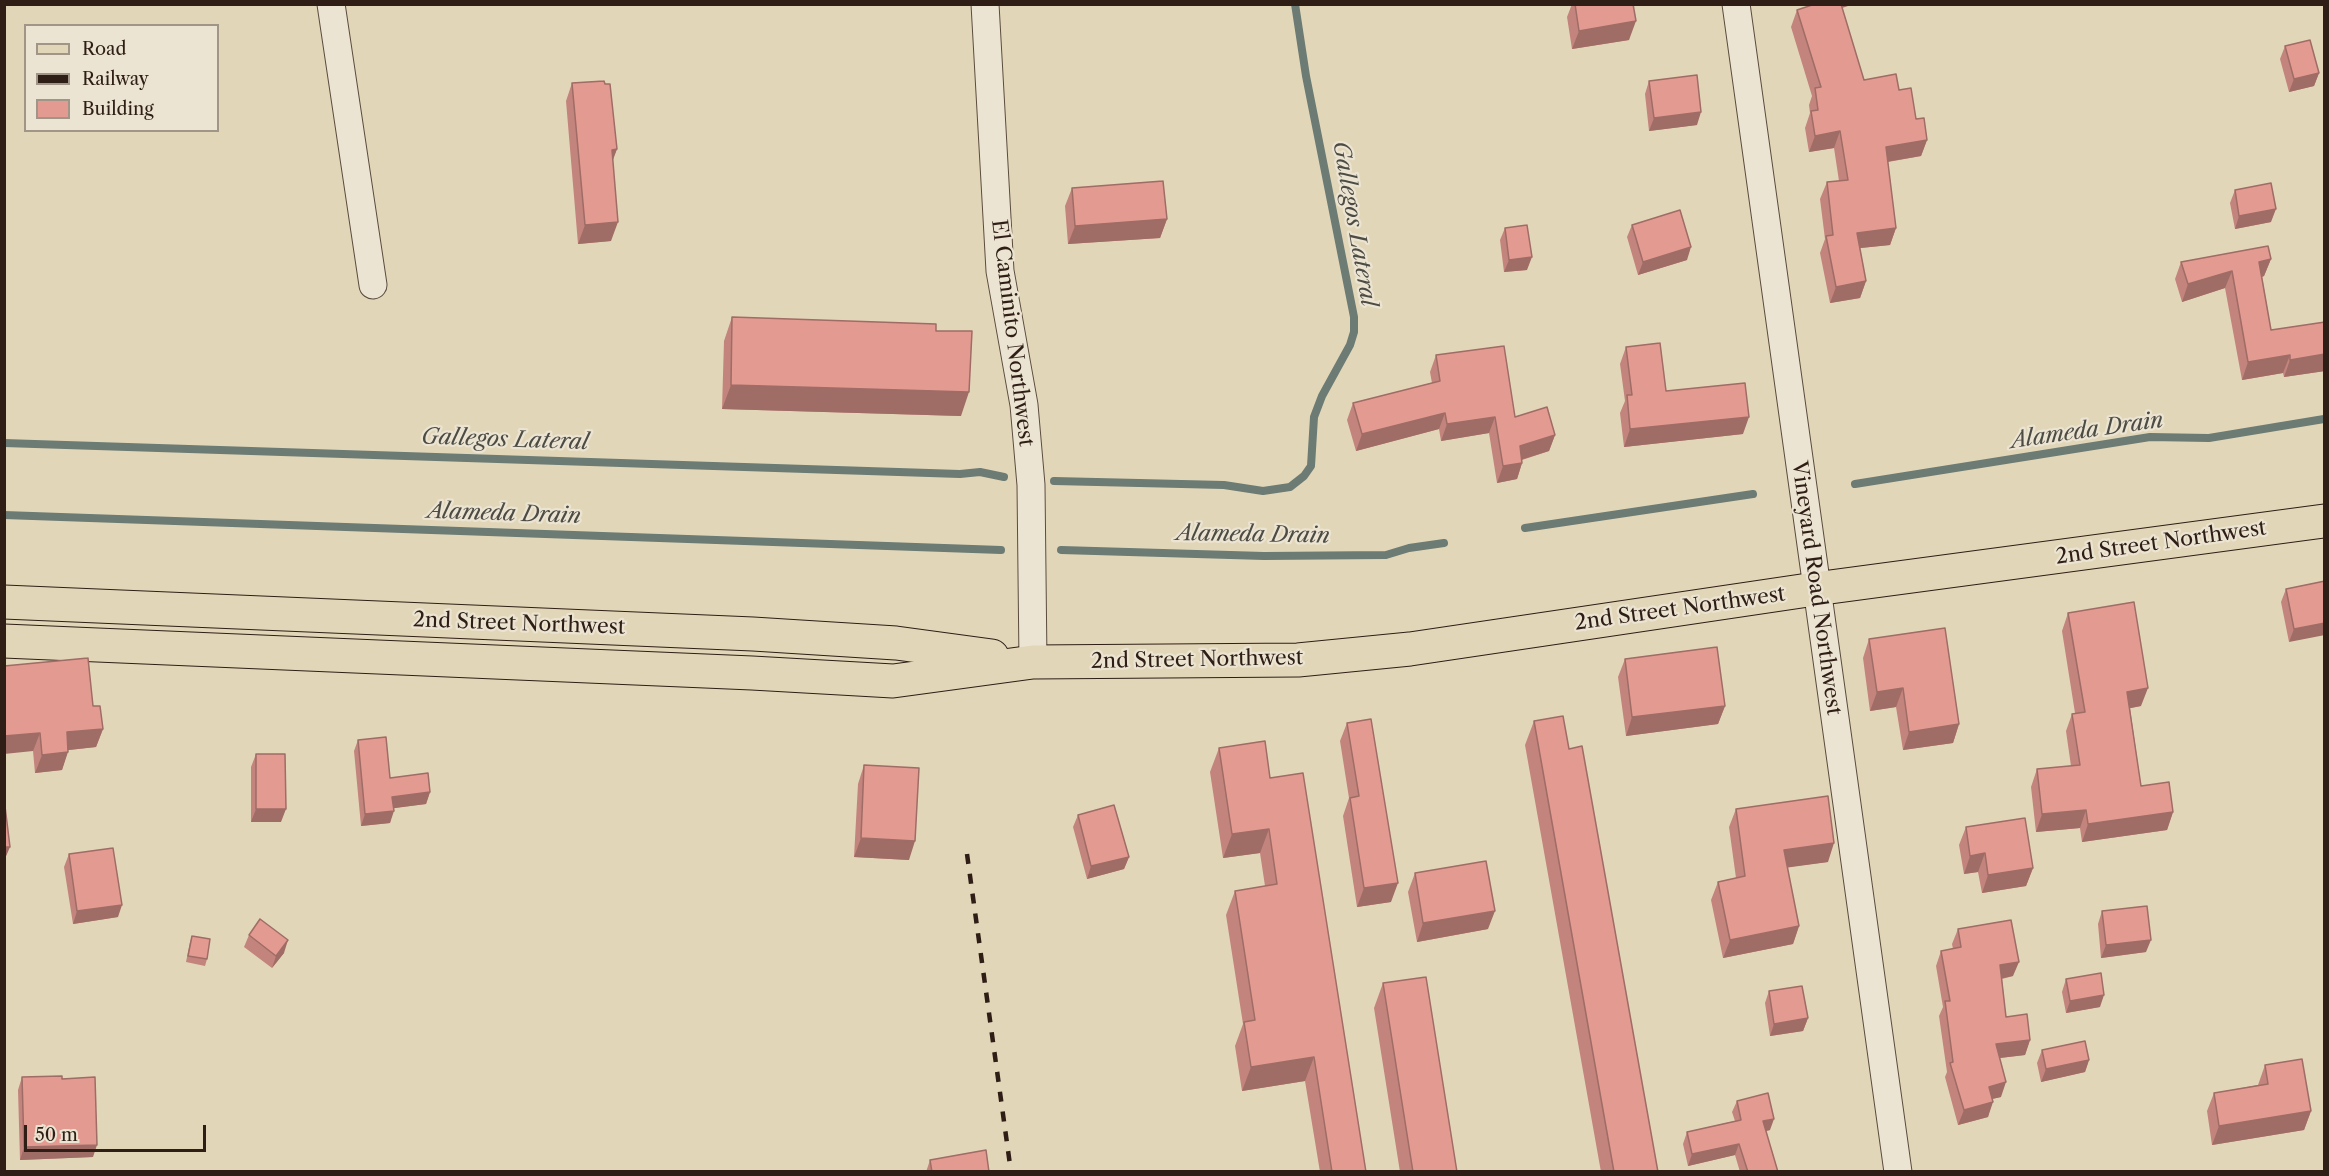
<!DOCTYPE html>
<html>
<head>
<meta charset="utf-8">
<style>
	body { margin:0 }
	#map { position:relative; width:2329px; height:1176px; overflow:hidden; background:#e2d6b9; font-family:"Libre Caslon Text",serif }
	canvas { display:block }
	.frame { position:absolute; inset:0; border:6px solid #2e1e15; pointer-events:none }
	.legend { position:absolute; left:24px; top:24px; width:195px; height:108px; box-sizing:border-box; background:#ece4d2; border:2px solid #a09586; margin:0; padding:8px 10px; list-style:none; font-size:18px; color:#2e1e15 }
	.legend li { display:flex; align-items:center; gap:12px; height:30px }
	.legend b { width:30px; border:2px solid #a09586 }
	.scale { position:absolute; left:24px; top:1125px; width:182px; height:27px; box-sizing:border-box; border:3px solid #2e1e15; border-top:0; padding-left:8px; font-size:18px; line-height:21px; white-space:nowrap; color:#2e1e15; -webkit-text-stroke:4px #ece4d2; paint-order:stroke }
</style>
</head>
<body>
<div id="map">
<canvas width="2329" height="1176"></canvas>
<div class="frame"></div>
<ul class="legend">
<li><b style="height:8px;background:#e2d6b9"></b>Road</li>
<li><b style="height:8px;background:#2e1e15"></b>Railway</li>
<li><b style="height:16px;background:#e39a91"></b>Building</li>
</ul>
<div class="scale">50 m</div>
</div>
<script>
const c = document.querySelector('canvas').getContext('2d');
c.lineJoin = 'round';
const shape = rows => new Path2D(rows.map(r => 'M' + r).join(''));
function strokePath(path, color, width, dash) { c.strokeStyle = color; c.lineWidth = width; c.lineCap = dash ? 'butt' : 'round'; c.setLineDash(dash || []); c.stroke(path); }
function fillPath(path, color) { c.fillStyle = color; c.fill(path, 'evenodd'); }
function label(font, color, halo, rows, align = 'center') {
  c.font = font + ' "Libre Caslon Text",serif'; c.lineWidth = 4.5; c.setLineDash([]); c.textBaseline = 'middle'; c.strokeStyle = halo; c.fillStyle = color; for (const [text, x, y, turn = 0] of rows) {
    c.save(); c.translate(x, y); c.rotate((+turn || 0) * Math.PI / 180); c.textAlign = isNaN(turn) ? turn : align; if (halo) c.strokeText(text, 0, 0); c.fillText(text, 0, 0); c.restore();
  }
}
const stream = shape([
	[4,443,960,474,980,472,1004,477],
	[1054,481,1224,485,1263,491,1290,487,1304,476,1311,466,1314,417,1322,396,1350,345,1354,332,1354,317,1306,76,1295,4],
	[1855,484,2150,437,2209,438,2324,419],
	[4,515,1001,550],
	[1525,528,1753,494],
	[1061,550,1264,556,1386,555,1409,548,1444,543]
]);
const minor = shape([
	[331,4,373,285],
	[985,4,1000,271,1024,405,1031,485,1033,662],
	[1736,4,1898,1172]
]);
const primary = shape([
	[4,602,753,634,896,643,992,656],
	[4,641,752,673,893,681,1033,662,1298,660,1410,649,1815,589,2324,521]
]);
const rail = shape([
	[967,854,1011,1172]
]);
const wall = shape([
	[1572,4,1633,4,1629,40,1572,49,1567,17],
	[1842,8,1864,80,1899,90,1916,119,1927,140,1921,156,1888,162,1896,228,1890,245,1860,248,1866,281,1860,298,1830,303,1820,253,1825,239,1820,199,1827,182,1839,181,1834,148,1809,152,1805,128,1810,113,1809,105,1812,96,1791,27,1797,10],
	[2285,46,2319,73,2314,86,2289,92,2280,59],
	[1649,81,1697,125,1649,131,1645,94],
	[572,83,617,149,612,161,611,241,578,244,566,101],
	[1072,188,1167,219,1160,238,1068,244,1065,206],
	[2235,190,2271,222,2235,229,2230,203],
	[1632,225,1687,260,1638,275,1627,237],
	[1505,228,1527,270,1504,272,1500,240],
	[2271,259,2264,276,2262,277,2271,330,2325,322,2325,371,2284,377,2283,373,2242,380,2225,288,2182,302,2175,279,2181,262],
	[732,317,936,331,961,416,722,409,724,341],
	[1626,347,1666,391,1743,434,1624,447,1620,413,1625,401,1620,364],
	[1436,355,1515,417,1555,435,1549,451,1522,460,1522,463,1517,479,1497,483,1489,433,1441,441,1439,429,1356,451,1347,420,1353,403,1432,383,1430,372],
	[2325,581,2289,642,2281,602,2286,589],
	[2068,613,2141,706,2130,708,2141,786,2173,812,2167,830,2082,842,2080,828,2036,832,2031,787,2037,769,2071,766,2066,731,2072,714,2075,713,2062,631],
	[1869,639,1959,724,1953,743,1903,750,1896,707,1870,711,1863,658],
	[1625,659,1725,706,1718,724,1626,736,1618,677],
	[4,666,93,706,103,729,96,747,68,750,62,770,35,773,33,751],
	[1534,721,1569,749,1658,1172,1601,1172,1525,745],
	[1347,723,1391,902,1357,907,1343,816,1349,798,1340,741],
	[358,740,390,778,430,792,426,804,393,808,390,823,361,826,354,751],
	[1219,748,1270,778,1366,1172,1320,1172,1305,1081,1242,1091,1235,1046,1243,1024,1226,915,1235,891,1265,886,1260,853,1223,858,1210,772],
	[256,754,281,822,251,822,251,767],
	[864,765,909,860,854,857,858,784],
	[1736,809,1828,862,1787,867,1799,926,1793,944,1723,958,1711,900,1718,882,1736,878,1729,827],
	[1078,815,1129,857,1124,869,1087,879,1073,827],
	[1966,827,2033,868,2026,886,1982,893,1978,872,1964,874,1959,845],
	[69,854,118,917,73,924,64,867],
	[1415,873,1488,929,1417,942,1408,892],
	[2102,911,2146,952,2101,958,2098,924],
	[1958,929,2013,976,2002,979,2006,1017,2030,1040,2025,1055,2000,1058,2001,1097,1992,1099,1988,1117,1958,1125,1945,1077,1947,1072,1939,1016,1943,1007,1936,966,1941,951,1953,949,1952,944],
	[249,935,284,953,272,968,244,947],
	[192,936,207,959,205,966,186,962,190,942],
	[2066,979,2100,1007,2066,1013,2062,992],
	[1383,983,1457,1172,1400,1172,1374,1008],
	[1769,991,1808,1018,1803,1031,1770,1036,1765,1003],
	[2042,1050,2089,1060,2085,1072,2041,1082,2037,1063],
	[2265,1065,2311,1111,2304,1130,2212,1145,2207,1111,2214,1093,2258,1085],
	[22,1077,62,1079,93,1157,20,1160,18,1090],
	[1737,1101,1770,1130,1766,1131,1778,1172,1740,1172,1735,1155,1688,1166,1683,1144,1687,1132,1735,1121,1732,1112],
	[930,1160,989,1172,926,1172]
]);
const shadedWall = shape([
	[1838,4,1854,4,1836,10],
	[1636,21,1629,40,1572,49,1579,31],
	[2319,73,2314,86,2289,92,2294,79],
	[1701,112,1697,125,1649,131,1654,118],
	[1840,131,1834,148,1809,152,1815,136],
	[1927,140,1921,156,1880,163,1886,147],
	[617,149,610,168,612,150],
	[2276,209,2271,222,2235,229,2239,216],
	[1167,219,1160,238,1068,244,1075,226],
	[618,222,611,241,578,244,585,225],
	[1896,228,1890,245,1851,249,1857,233],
	[1691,247,1687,260,1638,275,1643,262],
	[1532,257,1527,270,1504,272,1509,260],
	[2271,259,2264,276,2252,280,2259,262],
	[2232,271,2225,288,2182,302,2188,284],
	[1866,281,1860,298,1830,303,1836,287],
	[2325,354,2325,371,2284,377,2290,360],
	[2290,355,2283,373,2242,380,2248,362],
	[731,385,969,392,961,416,722,409],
	[1445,413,1439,429,1356,451,1362,434],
	[1495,417,1489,433,1441,441,1447,424],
	[1749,417,1743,434,1624,447,1630,429],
	[1555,435,1549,451,1514,462,1520,446],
	[1522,463,1517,479,1497,483,1503,466],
	[2325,623,2325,635,2289,642,2294,629],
	[1903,688,1896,707,1870,711,1877,692],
	[2148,688,2141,706,2121,710,2127,692],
	[1725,706,1718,724,1626,736,1632,717],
	[1959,724,1953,743,1903,750,1909,732],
	[103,729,96,747,60,751,67,732],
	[40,733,33,751,4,754,4,736],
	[68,752,62,770,35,773,42,755],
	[430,792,426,804,388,809,392,797],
	[256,809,286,809,281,822,251,822],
	[2086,810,2080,828,2036,832,2042,814],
	[394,811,390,823,361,826,365,814],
	[2173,812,2167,830,2082,842,2088,824],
	[1269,829,1260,853,1223,858,1232,834],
	[861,838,915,841,909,860,854,857],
	[1834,843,1828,862,1777,869,1784,850],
	[4,847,10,847,4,861],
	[1985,853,1978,872,1964,874,1970,856],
	[1129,857,1124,869,1087,879,1091,866],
	[2033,868,2026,886,1982,893,1988,875],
	[1398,883,1391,902,1357,907,1364,888],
	[122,905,118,917,73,924,77,911],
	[1495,911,1488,929,1417,942,1423,923],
	[1799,926,1793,944,1723,958,1730,940],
	[288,940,284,953,272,968,276,956],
	[2151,940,2146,952,2101,958,2106,945],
	[2019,962,2013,976,1994,980,2000,965],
	[2104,995,2100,1007,2066,1013,2070,1001],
	[1808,1018,1803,1031,1770,1036,1774,1024],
	[2030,1040,2025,1055,1991,1059,1996,1044],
	[1314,1057,1305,1081,1242,1091,1251,1067],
	[2089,1060,2085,1072,2041,1082,2046,1069],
	[2006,1082,2001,1097,1983,1101,1989,1087],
	[1993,1102,1988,1117,1958,1125,1964,1110],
	[2311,1111,2304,1130,2212,1145,2219,1126],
	[1774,1119,1770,1130,1758,1133,1763,1121],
	[1739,1144,1735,1155,1688,1166,1692,1154],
	[97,1145,93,1157,20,1160,24,1147]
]);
const building = shape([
	[1575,4,1633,4,1636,21,1579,31,1575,4],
	[1815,4,1841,4,1864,80,1896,74,1899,90,1911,88,1916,119,1924,118,1927,140,1886,147,1896,228,1857,233,1866,281,1836,287,1826,236,1833,235,1827,182,1848,180,1840,131,1815,136,1811,111,1818,110,1815,88,1821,87,1797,10,1815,4],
	[2310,40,2319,73,2294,79,2285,46,2310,40],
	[1697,75,1701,112,1654,118,1649,81,1697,75],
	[604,81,605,84,610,84,617,149,612,150,618,222,585,225,572,83,604,81],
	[1163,181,1167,219,1075,226,1072,188,1163,181],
	[2271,183,2276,209,2239,216,2235,190,2271,183],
	[1680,210,1691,247,1643,262,1632,225,1680,210],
	[1527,225,1532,257,1509,260,1505,228,1527,225],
	[2268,246,2271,259,2259,262,2271,330,2325,322,2325,354,2290,360,2290,355,2248,362,2232,271,2188,284,2181,262,2268,246],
	[732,317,936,324,936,331,972,331,969,392,731,385,732,317],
	[1660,343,1666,391,1745,383,1749,417,1630,429,1627,395,1632,395,1626,347,1660,343],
	[1504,346,1515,417,1547,407,1555,435,1520,446,1522,463,1503,466,1495,417,1447,424,1445,413,1362,434,1353,403,1440,381,1436,355,1504,346],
	[2325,581,2325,623,2294,629,2286,589,2325,581],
	[2134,602,2148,688,2127,692,2141,786,2169,782,2173,812,2088,824,2086,810,2042,814,2037,769,2080,765,2072,714,2085,712,2068,613,2134,602],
	[1945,628,1959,724,1909,732,1903,688,1877,692,1869,639,1945,628],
	[1717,647,1725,706,1632,717,1625,659,1717,647],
	[88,658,93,706,100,706,103,729,67,732,68,752,42,755,40,733,4,736,4,666,88,658],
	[1563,716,1569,749,1582,746,1658,1172,1614,1172,1534,721,1563,716],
	[1371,719,1398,883,1364,888,1350,798,1359,796,1347,723,1371,719],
	[386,737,390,778,428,773,430,792,392,797,394,811,365,814,358,740,386,737],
	[1265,741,1270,778,1303,773,1366,1172,1332,1172,1314,1057,1251,1067,1244,1022,1255,1020,1235,891,1277,884,1269,829,1232,834,1219,748,1265,741],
	[256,754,285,754,286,809,256,809,256,754],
	[864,765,919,768,915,841,861,838,864,765],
	[1828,796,1834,843,1784,850,1799,926,1730,940,1718,882,1745,876,1736,809,1828,796],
	[4,798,10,847,4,847,4,798],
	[1114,805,1129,857,1091,866,1078,815,1114,805],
	[2025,818,2033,868,1988,875,1985,853,1970,856,1966,827,2025,818],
	[113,848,122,905,77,911,69,854,113,848],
	[1486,861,1495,911,1423,923,1415,873,1486,861],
	[2147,906,2151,940,2106,945,2102,911,2147,906],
	[260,919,288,940,276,956,249,935,260,919],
	[2011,920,2019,962,2000,965,2006,1017,2027,1014,2030,1040,1996,1044,2006,1082,1989,1087,1993,1102,1964,1110,1950,1063,1953,1062,1945,1001,1950,1001,1941,951,1961,947,1958,929,2011,920],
	[192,936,210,939,207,959,188,956,192,936],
	[2101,973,2104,995,2070,1001,2066,979,2101,973],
	[1426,977,1457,1172,1413,1172,1383,983,1426,977],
	[1802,986,1808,1018,1774,1024,1769,991,1802,986],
	[2085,1041,2089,1060,2046,1069,2042,1050,2085,1041],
	[2302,1059,2311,1111,2219,1126,2214,1093,2268,1084,2265,1065,2302,1059],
	[62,1076,62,1079,95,1077,97,1145,24,1147,22,1077,62,1076],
	[1768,1093,1774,1119,1763,1121,1778,1172,1748,1172,1739,1144,1692,1154,1687,1132,1741,1120,1737,1101,1768,1093],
	[986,1150,989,1172,932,1172,930,1160,986,1150]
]);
const streetNames = [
	["El Caminito Northwest",1012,333,83],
	["2nd Street Northwest",2161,543,-8],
	["Vineyard Road Northwest",1816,588,82],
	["2nd Street Northwest",1680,609,-8],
	["2nd Street Northwest",519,624,2],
	["2nd Street Northwest",1197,660,-1]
];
const waterNames = [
	["Gallegos Lateral",1354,224,80],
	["Alameda Drain",2087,431,-8],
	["Gallegos Lateral",505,440,2],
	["Alameda Drain",504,514,2],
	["Alameda Drain",1253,535,1]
];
strokePath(stream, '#6c7b73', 8);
strokePath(minor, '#5b4c3e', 29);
strokePath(primary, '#2e1e15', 35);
strokePath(minor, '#ece4d2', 27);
strokePath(primary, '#e2d6b9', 33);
strokePath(rail, '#2e1e15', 4.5, [10, 10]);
fillPath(wall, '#c3847d');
fillPath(shadedWall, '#9f6c66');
fillPath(building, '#e39a91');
strokePath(building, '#9f6c66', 1.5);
label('21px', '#2e1e15', '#ece4d2', streetNames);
label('italic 22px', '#4d4c44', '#ece4d2', waterNames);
</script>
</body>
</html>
